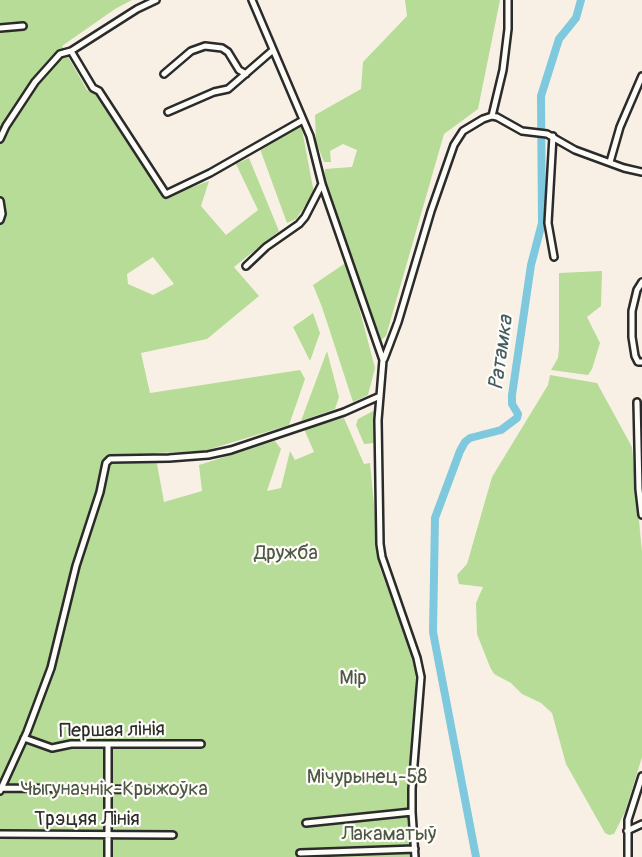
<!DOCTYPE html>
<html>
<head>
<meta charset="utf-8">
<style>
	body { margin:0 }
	canvas { display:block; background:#f9f0e5 }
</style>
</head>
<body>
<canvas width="642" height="857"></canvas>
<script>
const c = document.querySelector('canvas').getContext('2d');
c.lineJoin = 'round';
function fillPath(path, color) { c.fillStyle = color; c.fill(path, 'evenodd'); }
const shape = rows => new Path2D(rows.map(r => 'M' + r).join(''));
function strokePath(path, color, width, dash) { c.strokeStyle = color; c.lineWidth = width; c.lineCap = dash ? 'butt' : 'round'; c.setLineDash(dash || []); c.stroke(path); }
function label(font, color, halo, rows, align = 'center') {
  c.font = font + ' Pangolin,sans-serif'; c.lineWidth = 4.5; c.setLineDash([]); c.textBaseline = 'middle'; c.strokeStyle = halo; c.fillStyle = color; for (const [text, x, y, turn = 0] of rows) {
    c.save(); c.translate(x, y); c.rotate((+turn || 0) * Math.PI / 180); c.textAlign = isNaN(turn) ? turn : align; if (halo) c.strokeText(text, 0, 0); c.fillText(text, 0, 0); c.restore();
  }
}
const green = shape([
	[0,0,132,0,115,9,62,46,87,90,98,96,164,197,209,181,201,206,226,235,258,210,236,164,249,158,279,231,234,267,259,296,207,339,141,353,150,393,300,370,305,379,289,425,204,451,155,453,164,502,202,491,199,465,275,441,281,449,267,491,281,488,290,451,295,460,314,452,304,429,344,418,364,464,370,463,380,568,416,665,410,811,412,857,0,857],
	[153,257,174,284,153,295,128,284,127,274],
	[405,0,500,0,478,109,444,134,386,336,381,340,324,178,325,169,352,167,357,150,343,144,330,151,331,162,324,162,316,142,315,115,361,89,363,62,407,16],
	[301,124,314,193,296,219,287,223,260,149],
	[347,262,375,368,368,395,353,402,322,307,313,285],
	[602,271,601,306,587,317,600,343,592,369,588,375,551,370,558,358,559,348,559,273],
	[313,313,320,333,310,361,293,327],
	[327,351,339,397,335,409,301,421],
	[550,375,597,383,632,447,642,552,642,757,625,812,614,834,609,835,605,833,566,764,552,713,541,703,522,694,511,683,494,674,490,667,477,634,476,603,483,587,459,584,457,575,467,564,492,477,548,385],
	[375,410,375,443,364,444,356,425,358,419]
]);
const river = shape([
	[476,857,433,632,435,518,460,451,465,442,470,438,501,430,517,418,518,414,512,404,512,395,531,265,542,223,541,96,559,39,576,18,581,0]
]);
const minor = shape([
	[252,0,310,136,322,184,383,360,378,420,380,544,382,557,417,658,421,677,412,789,412,812,415,857],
	[0,28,23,26],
	[71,51,93,88,99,91,166,194,210,173,303,120],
	[164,74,191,51,205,46,222,48,228,52,239,70,246,74],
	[168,112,214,92,228,89,273,50],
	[492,116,503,70,508,29,508,0],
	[553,136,548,223,554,257],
	[0,139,6,126,35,82,60,54,71,51,137,9,156,0],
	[610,162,620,127,642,76],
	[0,201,2,214,0,220],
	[246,266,266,247,299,224,305,217,322,184],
	[642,282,637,290,632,311,632,337,635,356,638,362,642,362],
	[384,359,398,322,431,211,454,145,463,131,483,119,492,116,497,117,522,131,547,134,575,150,624,168,642,172],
	[637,402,639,489,642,515],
	[24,738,52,748,71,744,201,744],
	[2,788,180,790],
	[0,791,27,732,51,668,76,566,100,492,106,463,110,459,169,458,208,455,231,450,344,412,380,396],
	[306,823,412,812],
	[627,831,642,824],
	[0,834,173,835],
	[300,853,415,849],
	[108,857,108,744],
	[628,857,628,820,642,776]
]);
const parkNames = [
	["Дружба",286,554],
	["Мір",353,679],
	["Мічурынец-58",367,778],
	["Чыгуначнік-Крыжоўка",114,790],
	["Лакаматыў",389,835]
];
const streetNames = [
	["Першая лінія",112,731,-1],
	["Трэцяя Лінія",87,820]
];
const waterNames = [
	["Ратамка",502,353,-82]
];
fillPath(green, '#b6dc98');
strokePath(river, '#7fc9df', 8);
strokePath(minor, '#2b2b2b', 10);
strokePath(minor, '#fdfcf7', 5);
label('20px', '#4e5746', '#fdfcf7', parkNames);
label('20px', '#2b2b2b', '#fdfcf7', streetNames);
label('italic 21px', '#445a61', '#fdfcf7', waterNames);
</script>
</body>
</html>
